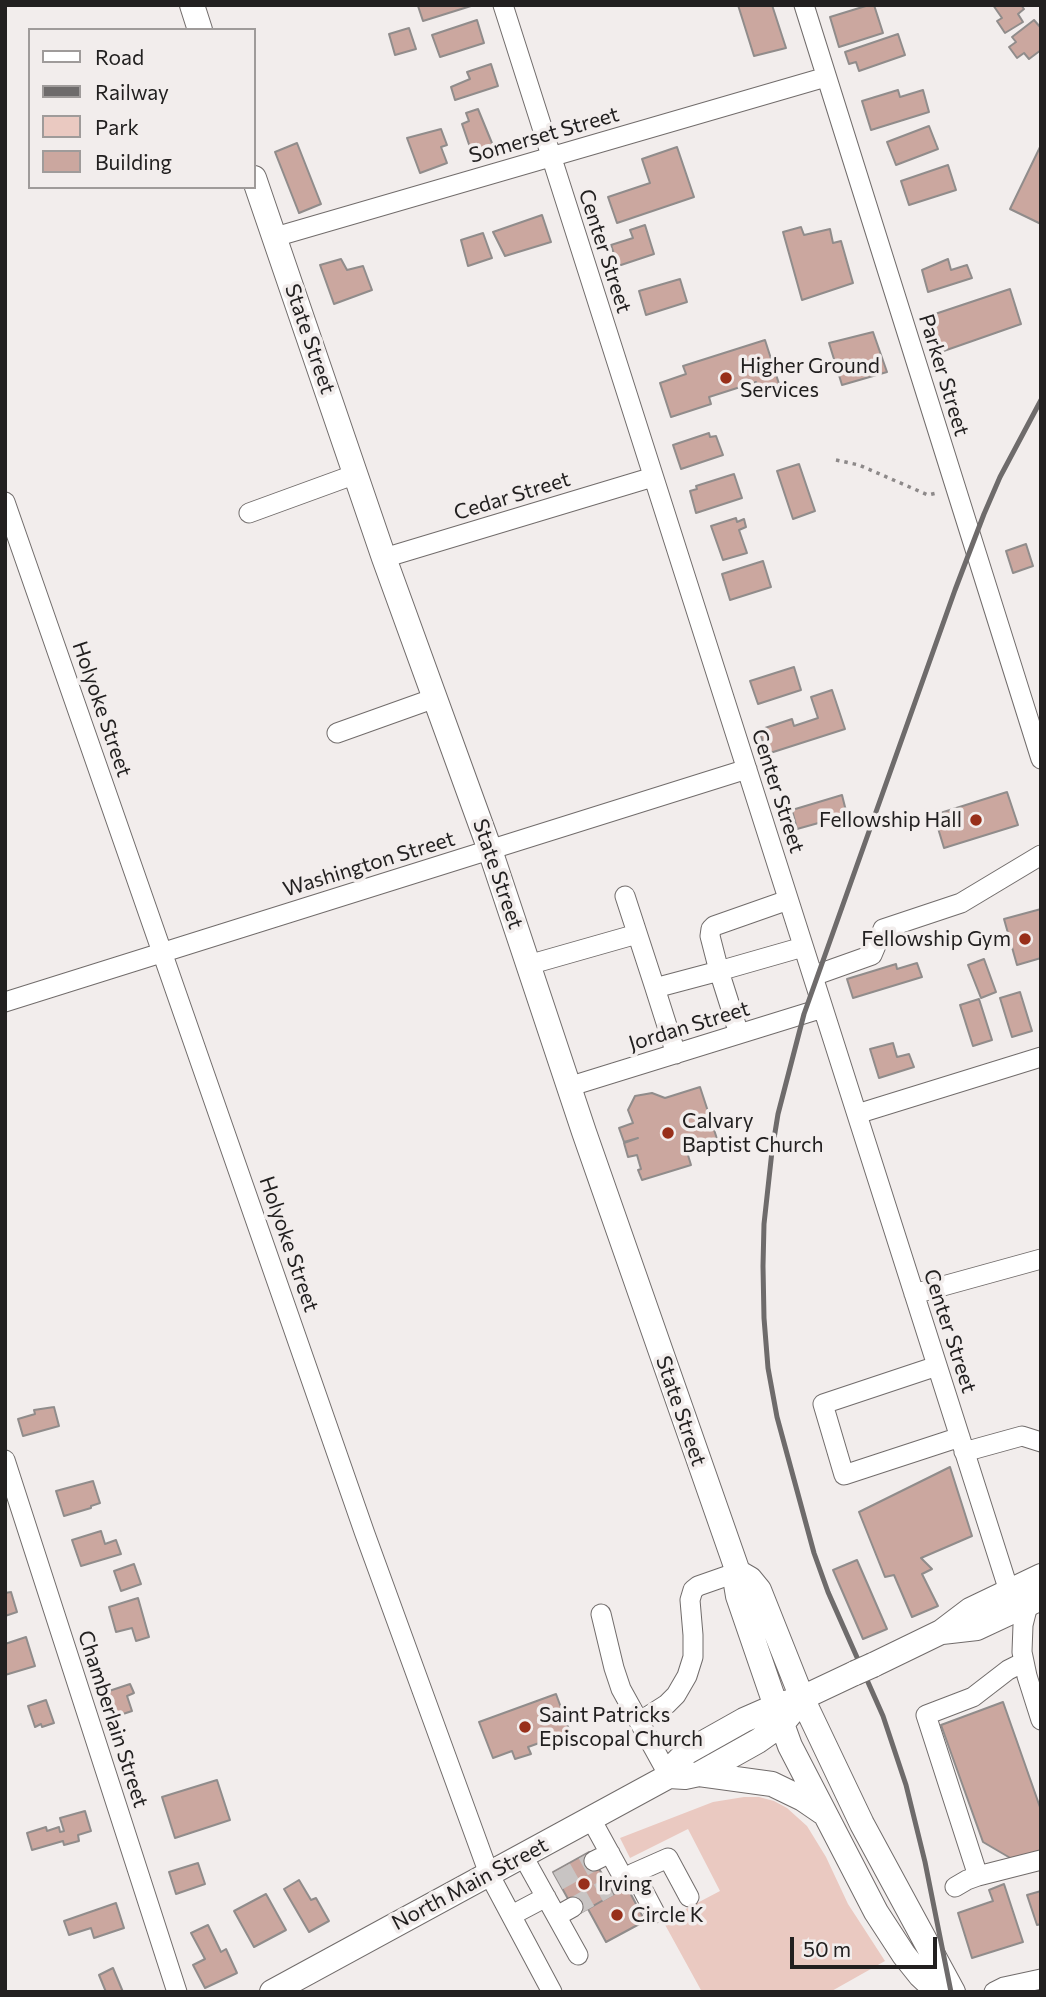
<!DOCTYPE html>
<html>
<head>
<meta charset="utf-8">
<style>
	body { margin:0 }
	#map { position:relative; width:1046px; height:1997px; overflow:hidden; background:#f2edec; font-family:Commissioner,sans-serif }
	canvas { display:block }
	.frame { position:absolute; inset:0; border:7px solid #222020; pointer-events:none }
	.legend { position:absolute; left:28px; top:28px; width:228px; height:161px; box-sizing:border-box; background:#f2edec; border:2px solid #9f9b9a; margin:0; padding:9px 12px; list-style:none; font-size:21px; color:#222020 }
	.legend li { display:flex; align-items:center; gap:14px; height:35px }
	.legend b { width:35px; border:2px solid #9f9b9a }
	.scale { position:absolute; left:790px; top:1937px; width:147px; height:32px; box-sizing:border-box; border:4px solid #222020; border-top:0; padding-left:9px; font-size:21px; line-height:24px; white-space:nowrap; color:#222020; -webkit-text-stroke:5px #f2edec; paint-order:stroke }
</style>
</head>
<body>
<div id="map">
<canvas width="1046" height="1997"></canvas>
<div class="frame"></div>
<ul class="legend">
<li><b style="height:9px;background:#fff"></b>Road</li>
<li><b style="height:9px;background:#6e6b6b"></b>Railway</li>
<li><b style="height:19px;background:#eac9c1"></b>Park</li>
<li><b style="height:19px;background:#cba79f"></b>Building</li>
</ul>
<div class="scale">50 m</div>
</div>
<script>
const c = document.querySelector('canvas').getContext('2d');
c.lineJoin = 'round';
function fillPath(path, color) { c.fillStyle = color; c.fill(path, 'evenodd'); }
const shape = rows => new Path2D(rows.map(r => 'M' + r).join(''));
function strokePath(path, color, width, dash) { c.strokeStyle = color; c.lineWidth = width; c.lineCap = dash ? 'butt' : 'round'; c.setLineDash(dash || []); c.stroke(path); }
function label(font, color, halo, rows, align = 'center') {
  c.font = font + ' Commissioner,sans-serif'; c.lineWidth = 7; c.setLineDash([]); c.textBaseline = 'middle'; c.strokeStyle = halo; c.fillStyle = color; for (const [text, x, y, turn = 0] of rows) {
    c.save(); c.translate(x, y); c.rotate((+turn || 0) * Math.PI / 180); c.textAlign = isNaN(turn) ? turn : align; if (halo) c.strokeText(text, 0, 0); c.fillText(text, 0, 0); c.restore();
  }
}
const green = shape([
	[744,1797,759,1797,774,1801,787,1808,807,1826,826,1857,848,1904,885,1961,830,1992,702,1992,663,1921,720,1891,688,1829,630,1858,620,1838,713,1802]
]);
const building = shape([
	[422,5,471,5,471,6,423,21,418,6,422,5],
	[738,5,772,5,786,48,754,56,738,5],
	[869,5,874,5,883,33,839,47,830,17,869,5],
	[993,5,1021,5,1024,9,1018,14,1023,22,1005,33,997,21,1002,18,993,5],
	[477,20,484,43,440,57,432,35,477,20],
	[1034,20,1041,28,1041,50,1029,59,1024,53,1017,58,1009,47,1016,42,1012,37,1034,20],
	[409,28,416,49,395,55,389,34,409,28],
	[898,34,905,55,859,71,856,62,849,64,845,52,898,34],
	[491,64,498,86,455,100,451,87,470,79,467,72,491,64],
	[898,90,900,97,923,90,929,112,871,130,862,101,898,90],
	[478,109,494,148,473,156,462,124,469,121,466,113,478,109],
	[929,126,938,149,896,165,887,142,929,126],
	[441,129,447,145,441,147,447,163,420,173,407,138,441,129],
	[297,143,321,204,299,213,275,152,297,143],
	[1041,145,1041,224,1010,209,1041,145],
	[677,147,694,197,617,223,608,197,650,183,642,159,677,147],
	[948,165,956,190,909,205,901,181,948,165],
	[542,215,551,242,505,256,493,232,542,215],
	[645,225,654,254,618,266,611,245,633,238,630,230,645,225],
	[801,227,804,235,830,229,833,243,841,241,853,283,802,300,783,232,801,227],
	[483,233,492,258,468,266,461,240,483,233],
	[341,259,347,270,363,266,372,290,334,304,320,265,341,259],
	[948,259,951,270,967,265,972,278,928,292,922,270,948,259],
	[680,279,687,302,646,315,639,291,680,279],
	[1010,289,1021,324,938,353,926,317,1010,289],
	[873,332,887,372,842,385,829,343,873,332],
	[765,340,780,387,760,394,756,382,709,397,711,404,671,417,660,383,686,374,683,366,765,340],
	[709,433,710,437,716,436,723,455,681,469,673,445,709,433],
	[799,464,815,511,793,519,777,471,799,464],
	[734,474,742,498,696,513,690,491,697,489,696,486,734,474],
	[736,518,737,522,744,519,746,527,739,530,747,553,723,560,711,526,736,518],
	[1026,544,1033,566,1013,573,1006,551,1026,544],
	[763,561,771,587,730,600,722,574,763,561],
	[794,667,801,690,758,704,750,681,794,667],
	[832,690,845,729,767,754,759,730,792,719,794,726,818,718,811,697,832,690],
	[1007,792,1018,825,944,848,934,815,1007,792],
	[842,795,847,815,797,829,792,810,842,795],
	[1041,909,1041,958,1017,965,1004,919,1041,909],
	[984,959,996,992,981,998,968,965,984,959],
	[917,963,922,977,853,998,847,979,896,964,897,969,917,963],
	[1020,992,1032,1031,1012,1037,1000,998,1020,992],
	[979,999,992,1040,973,1046,960,1005,979,999],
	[893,1043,897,1057,909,1054,914,1067,879,1078,870,1049,893,1043],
	[700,1087,720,1148,710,1151,708,1145,687,1152,691,1165,642,1180,638,1170,641,1169,637,1155,628,1157,624,1143,638,1138,624,1142,619,1128,633,1123,628,1110,635,1096,652,1093,665,1098,700,1087],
	[54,1407,59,1426,23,1436,18,1419,35,1414,34,1410,54,1407],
	[950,1467,972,1536,921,1558,932,1569,922,1574,938,1606,912,1617,894,1575,885,1577,859,1512,950,1467],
	[93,1481,100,1503,91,1506,91,1508,64,1516,56,1491,93,1481],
	[101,1531,105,1544,116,1540,121,1554,81,1566,72,1540,101,1531],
	[857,1560,887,1629,863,1639,833,1570,857,1560],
	[134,1564,141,1584,121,1591,114,1571,134,1564],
	[11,1592,17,1612,5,1616,5,1593,11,1592],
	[138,1598,149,1637,136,1641,132,1628,116,1632,109,1607,138,1598],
	[26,1637,35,1666,5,1675,5,1644,26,1637],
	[130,1684,134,1693,127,1696,132,1711,114,1717,106,1692,130,1684],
	[556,1694,570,1732,528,1747,531,1754,515,1759,512,1751,493,1758,479,1722,556,1694],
	[46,1700,54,1723,42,1727,41,1724,35,1727,28,1706,46,1700],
	[1003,1702,1041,1810,1041,1851,1012,1859,983,1842,941,1725,1003,1702],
	[217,1780,230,1820,175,1838,162,1797,217,1780],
	[85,1811,91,1831,78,1835,79,1841,64,1845,63,1841,32,1850,27,1833,46,1827,47,1831,59,1827,60,1832,64,1831,60,1818,85,1811],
	[589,1852,614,1894,577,1915,553,1872,589,1852],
	[198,1863,205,1884,176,1894,169,1872,198,1863],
	[299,1880,311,1900,316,1898,329,1921,309,1932,284,1889,299,1880],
	[1004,1884,1023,1942,972,1958,958,1913,993,1901,989,1890,1004,1884],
	[626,1885,645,1921,606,1942,588,1909,614,1894,613,1892,626,1885],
	[1041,1891,1041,1924,1037,1925,1027,1895,1041,1891],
	[266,1894,286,1930,254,1947,234,1911,266,1894],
	[116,1903,124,1928,94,1938,91,1928,69,1935,64,1921,116,1903],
	[208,1925,221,1952,226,1949,237,1973,205,1988,193,1965,205,1959,191,1933,208,1925],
	[113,1968,123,1992,106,1992,99,1975,113,1968]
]);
const minorTunnel = shape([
	[558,1881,594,1861],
	[573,1907,609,1887]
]);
const path = shape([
	[836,460,859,465,928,495,937,493]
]);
const minor = shape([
	[503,5,1009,1591],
	[804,5,1041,759],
	[275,237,826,77],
	[5,502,365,1534,489,1874,552,1992],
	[249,513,356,474],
	[384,558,653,477],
	[337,733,435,698],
	[625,896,655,988],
	[788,900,714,926,711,929,710,936,719,971,803,947],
	[528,965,637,934],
	[813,976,872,955,883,929,961,903,1041,855],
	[5,1002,747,769],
	[676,1054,655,988,719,971,739,1034],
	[568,1087,823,1008],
	[857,1114,1041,1057],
	[914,1294,1041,1259],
	[937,1366,823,1404,844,1475,960,1437],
	[964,1452,1022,1436,1041,1442],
	[5,1460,177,1992],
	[1028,1605,1023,1625,1022,1652,1027,1676,1041,1720],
	[601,1614,614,1668,621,1689,669,1776],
	[639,1722,667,1704,676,1695,687,1676,693,1657,693,1635,690,1600,693,1590,698,1586,738,1572],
	[591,1819,624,1879,634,1873,655,1913],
	[523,1856,578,1955],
	[594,1861,610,1853],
	[634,1873,668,1858,689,1897],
	[978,1876,926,1715,973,1697,1008,1670,1024,1662],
	[955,1887,967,1880,978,1876,1041,1860],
	[512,1915,546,1897],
	[557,1916,573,1907],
	[994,1992,1004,1987,1041,1979]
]);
const major = shape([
	[192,5,200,30],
	[254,178,384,558,490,850,584,1132,738,1572,736,1584,738,1596,782,1724,790,1746,876,1912,904,1955,920,1975,938,1992],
	[738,1572,750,1579,759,1590,802,1698,862,1824,953,1992],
	[942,1632,977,1628,1041,1598],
	[873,1665,941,1632,970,1610,1041,1576],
	[699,1774,772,1784,803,1799,822,1812],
	[669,1776,685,1777,699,1774,758,1741,782,1724,791,1713],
	[272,1992,669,1776,676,1763,687,1752,744,1720,776,1706,802,1698,855,1673]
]);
const rail = shape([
	[951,1992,925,1862,906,1785,883,1716,828,1592,814,1553,777,1417,768,1368,764,1318,763,1266,764,1224,772,1151,778,1114,804,1014,955,590,984,514,1000,477,1041,400]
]);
const majorBridge = shape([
	[855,1673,873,1665]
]);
const markers = [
	[726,378,7,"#982f1a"],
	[976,820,7,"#982f1a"],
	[1025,939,7,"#982f1a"],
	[668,1133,7,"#982f1a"],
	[525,1727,7,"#982f1a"],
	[584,1884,7,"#982f1a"],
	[617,1915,7,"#982f1a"]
];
const streetNames = [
	["Somerset Street",544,135,-16],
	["Center Street",605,251,72],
	["State Street",310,339,71],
	["Parker Street",944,375,73],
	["Cedar Street",512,496,-17],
	["Holyoke Street",102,709,71],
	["Center Street",778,791,72],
	["Washington Street",369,864,-17],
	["State Street",498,874,71],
	["Jordan Street",689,1026,-17],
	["Holyoke Street",289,1244,71],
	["Center Street",950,1331,72],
	["State Street",681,1411,71],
	["Chamberlain Street",113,1719,72],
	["North Main Street",470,1884,-28]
];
const poiNames = [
	["Higher Ground",740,366],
	["Services",740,390],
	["Fellowship Hall",962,820,"right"],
	["Fellowship Gym",1011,939,"right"],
	["Calvary",682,1121],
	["Baptist Church",682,1145],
	["Saint Patricks",539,1715],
	["Episcopal Church",539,1739],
	["Irving",598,1884],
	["Circle K",631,1915]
];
fillPath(green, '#eac9c1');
fillPath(building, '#cba79f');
strokePath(building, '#908c8b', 2);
strokePath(minorTunnel, '#c8c4c3', 19, [19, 10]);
strokePath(minor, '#716c6b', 21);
strokePath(major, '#716c6b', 26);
strokePath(path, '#8d8989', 3.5, [3.5, 5]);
strokePath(minor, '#fff', 19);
strokePath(major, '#fff', 24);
strokePath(rail, '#6e6b6b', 5);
strokePath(majorBridge, '#716c6b', 26, []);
strokePath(majorBridge, '#fff', 24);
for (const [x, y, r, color] of markers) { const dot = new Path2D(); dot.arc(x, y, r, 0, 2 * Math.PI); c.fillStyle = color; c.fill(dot); strokePath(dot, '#f2edec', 2.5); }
label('21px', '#222020', '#f2edec', streetNames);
label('21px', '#222020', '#f2edec', poiNames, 'left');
</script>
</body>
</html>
